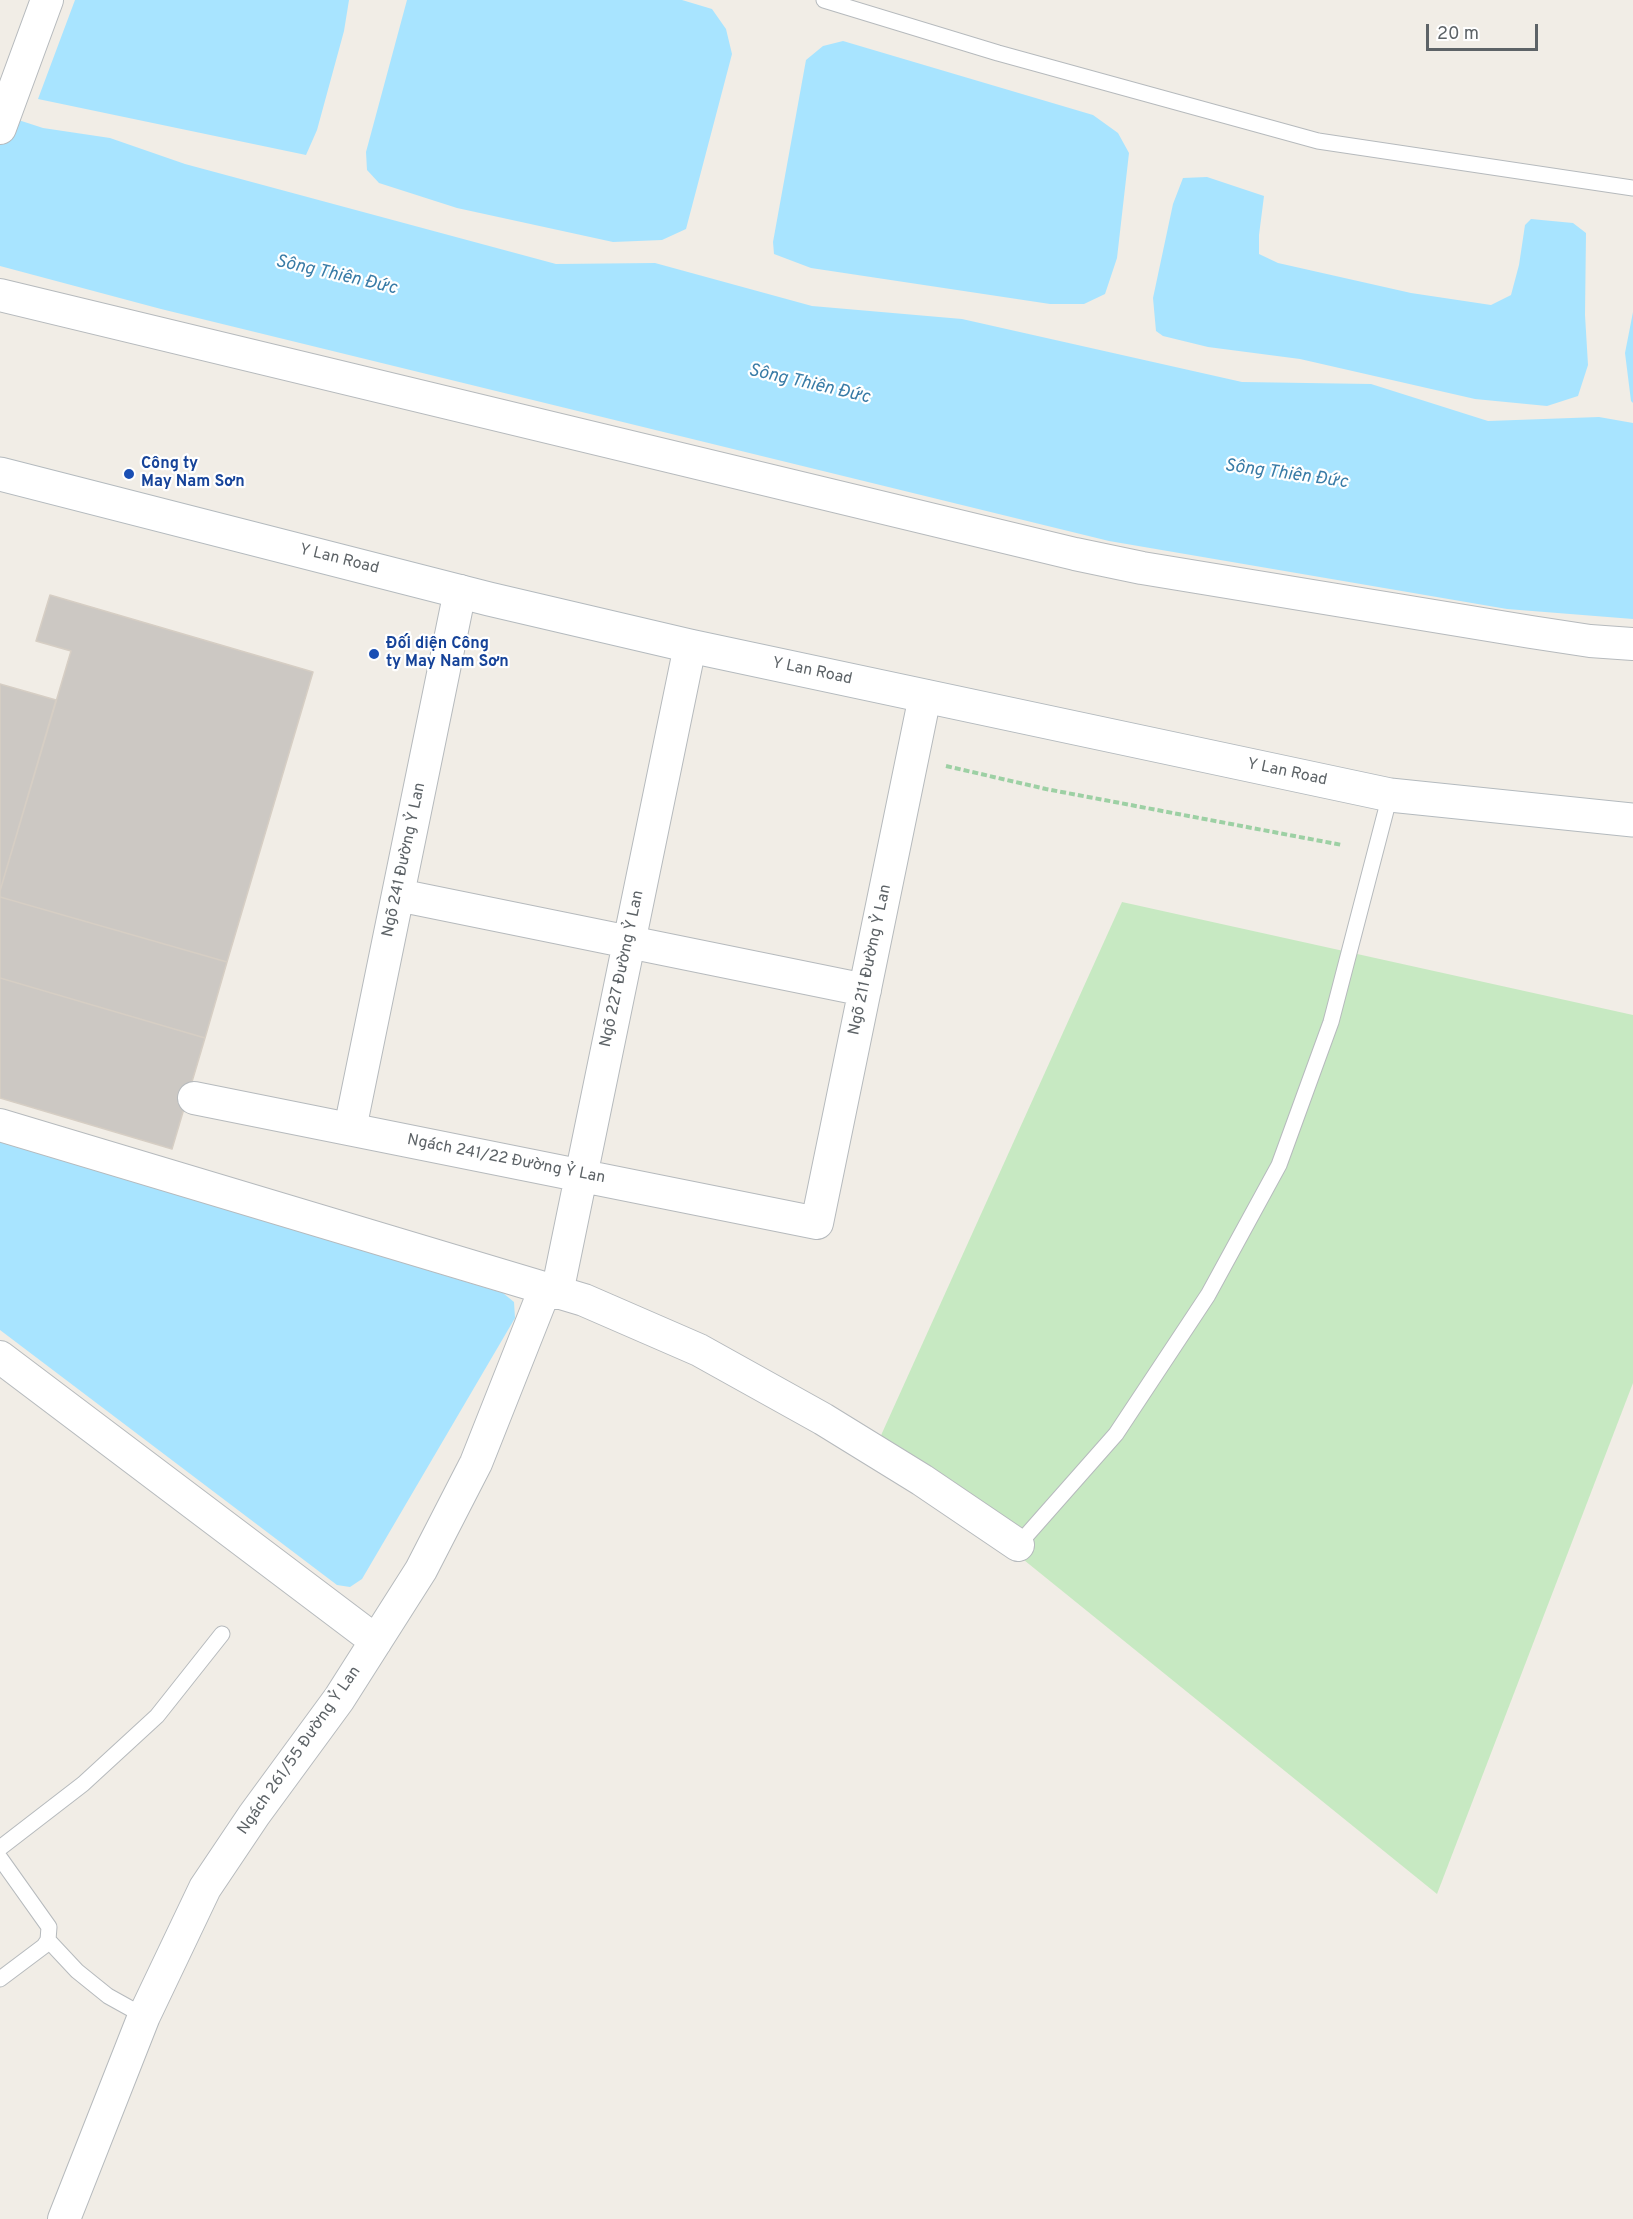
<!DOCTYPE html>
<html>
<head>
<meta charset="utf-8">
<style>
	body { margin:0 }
	#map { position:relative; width:1633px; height:2219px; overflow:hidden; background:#f1ede6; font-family:Overpass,sans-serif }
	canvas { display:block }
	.scale { position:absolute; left:1426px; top:24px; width:112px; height:27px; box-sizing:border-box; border:3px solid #5d6367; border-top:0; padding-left:8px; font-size:18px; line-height:21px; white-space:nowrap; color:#5d6367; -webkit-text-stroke:4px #fff; paint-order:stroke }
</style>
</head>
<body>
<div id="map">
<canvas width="1633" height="2219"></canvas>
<div class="scale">20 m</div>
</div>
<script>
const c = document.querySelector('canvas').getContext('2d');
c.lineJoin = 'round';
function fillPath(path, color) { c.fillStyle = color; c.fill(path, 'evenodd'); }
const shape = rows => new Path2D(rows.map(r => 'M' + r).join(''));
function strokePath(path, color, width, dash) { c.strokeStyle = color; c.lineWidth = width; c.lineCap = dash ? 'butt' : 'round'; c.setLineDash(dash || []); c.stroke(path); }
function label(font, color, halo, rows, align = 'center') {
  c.font = font + ' Overpass,sans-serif'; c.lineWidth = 4.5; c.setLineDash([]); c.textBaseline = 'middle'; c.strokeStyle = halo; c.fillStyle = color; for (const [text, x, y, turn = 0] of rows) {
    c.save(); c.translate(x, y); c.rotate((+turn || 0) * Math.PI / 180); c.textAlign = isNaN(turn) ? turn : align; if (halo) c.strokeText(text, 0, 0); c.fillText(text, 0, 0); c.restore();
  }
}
const green = shape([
	[1122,902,1633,1015,1633,1383,1437,1894,878,1442]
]);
const water = shape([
	[75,0,349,0,344,31,317,130,306,155,38,99],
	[407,0,682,0,712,9,726,29,732,54,686,229,662,240,613,242,457,208,379,183,367,170,366,152],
	[843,41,1093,115,1118,133,1129,153,1117,258,1105,294,1084,304,1050,304,811,268,774,254,773,242,806,60,823,46],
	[0,114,43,128,110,138,185,164,556,264,655,263,812,306,962,319,1242,382,1371,384,1488,421,1599,417,1633,423,1633,619,1507,609,1109,541,161,309,0,266],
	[1207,177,1264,196,1259,235,1259,254,1278,263,1411,293,1491,305,1511,295,1519,265,1525,225,1531,219,1573,223,1586,233,1585,315,1588,365,1578,396,1547,406,1475,399,1300,359,1208,347,1163,336,1156,331,1153,298,1173,204,1183,178],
	[1633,312,1633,403,1631,401,1625,353],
	[0,1141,503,1293,514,1302,515,1318,362,1579,350,1587,337,1585,0,1330]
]);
const building = shape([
	[50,595,313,672,227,962,0,897,0,891,71,651,36,641,50,595],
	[0,684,56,700,0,891,0,684],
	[0,897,227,962,205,1038,0,978,0,897],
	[0,978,205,1038,172,1149,0,1098,0,978]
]);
const path = shape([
	[946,766,1046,789,1342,845]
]);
const service = shape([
	[824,0,998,53,1318,141,1633,188],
	[1018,1545,1116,1434,1208,1295,1279,1165,1331,1022,1390,795],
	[0,1848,83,1784,157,1716,222,1634],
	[0,1858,49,1927,48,1940,77,1971,108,1996,144,2016],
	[0,1979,44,1946,48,1940]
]);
const minor = shape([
	[0,128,47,0],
	[0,295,1075,554,1142,568,1531,632,1590,641,1633,644],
	[398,895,865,990],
	[194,1098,817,1223,925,696],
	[0,1125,584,1300,699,1350,823,1419,922,1480,1018,1545],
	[350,1129,460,591],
	[557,1293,690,646],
	[0,1357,376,1641],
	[64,2219,144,2016,205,1888,254,1815,339,1699,421,1570,476,1463,545,1289]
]);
const secondary = shape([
	[0,474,489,599,690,646,1390,795,1633,820]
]);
const markers = [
	[129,474,6,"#1a4fb4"],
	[374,654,6,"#1a4fb4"]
];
const transitNames = [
	["Công ty",141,465],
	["May Nam Sơn",141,483],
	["Đối diện Công",386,645],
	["ty May Nam Sơn",386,663]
];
const streetNames = [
	["Y Lan Road",339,560,14],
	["Y Lan Road",812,672,12],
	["Y Lan Road",1287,773,12],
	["Ngõ 241 Đường Ỷ Lan",405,860,-78],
	["Ngõ 211 Đường Ỷ Lan",871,960,-78],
	["Ngõ 227 Đường Ỷ Lan",623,969,-78],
	["Ngách 241/22 Đường Ỷ Lan",506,1160,11],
	["Ngách 261/55 Đường Ỷ Lan",300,1751,-55]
];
const waterNames = [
	["Sông Thiên Đức",336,276,13],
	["Sông Thiên Đức",809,385,13],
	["Sông Thiên Đức",1286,475,8]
];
fillPath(green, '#c7e9c2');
fillPath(water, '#a8e4ff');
fillPath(building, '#ccc8c3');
strokePath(building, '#d6cec4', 1.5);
strokePath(service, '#b6babd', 17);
strokePath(minor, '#b6babd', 34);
strokePath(secondary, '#b4babe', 35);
strokePath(path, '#9dd0a4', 4, [6, 3]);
strokePath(service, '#fff', 15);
strokePath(minor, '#fff', 32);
strokePath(secondary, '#fff', 33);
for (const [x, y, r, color] of markers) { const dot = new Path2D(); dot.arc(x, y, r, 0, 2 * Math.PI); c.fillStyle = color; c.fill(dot); strokePath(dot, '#fff', 2); }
label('bold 16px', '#164399', '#fff', transitNames, 'left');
label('16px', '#5d6367', '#fff', streetNames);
label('italic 18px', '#387ba6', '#fff', waterNames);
</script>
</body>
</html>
